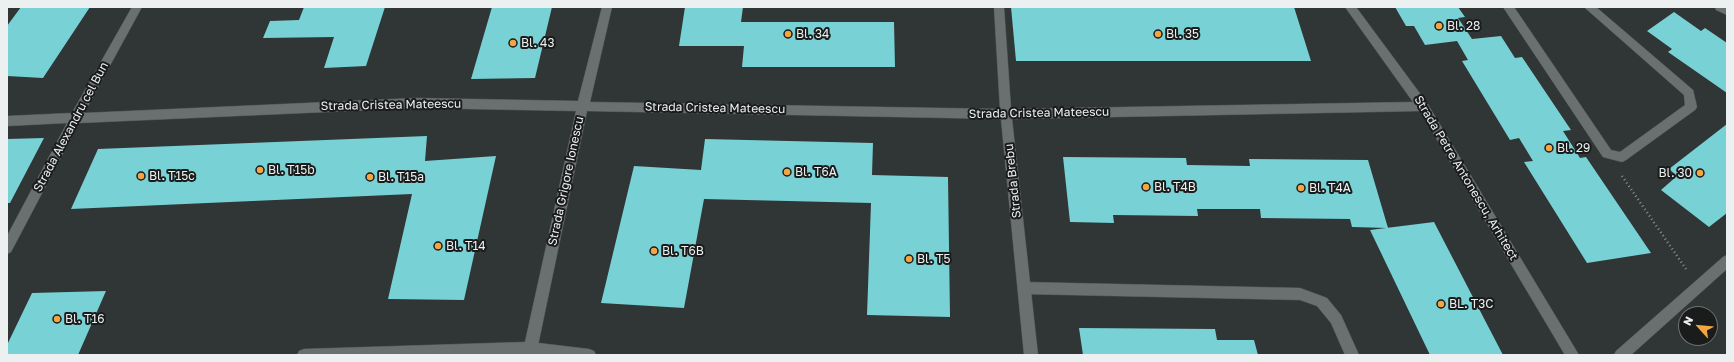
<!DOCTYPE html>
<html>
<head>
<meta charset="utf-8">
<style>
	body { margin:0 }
	#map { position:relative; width:1734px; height:362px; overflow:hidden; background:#303535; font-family:"Golos Text",sans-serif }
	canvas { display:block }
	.frame { position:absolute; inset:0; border:8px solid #edf0f0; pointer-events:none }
	.north { position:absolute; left:1678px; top:306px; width:40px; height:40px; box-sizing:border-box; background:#1a1c1c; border:1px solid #6e7171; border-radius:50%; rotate:297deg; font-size:11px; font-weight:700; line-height:16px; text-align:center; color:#edf0f0 }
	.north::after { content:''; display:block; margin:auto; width:14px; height:18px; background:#f2a541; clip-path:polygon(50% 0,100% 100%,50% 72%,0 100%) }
</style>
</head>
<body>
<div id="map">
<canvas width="1734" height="362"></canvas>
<div class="frame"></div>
<div class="north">N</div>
</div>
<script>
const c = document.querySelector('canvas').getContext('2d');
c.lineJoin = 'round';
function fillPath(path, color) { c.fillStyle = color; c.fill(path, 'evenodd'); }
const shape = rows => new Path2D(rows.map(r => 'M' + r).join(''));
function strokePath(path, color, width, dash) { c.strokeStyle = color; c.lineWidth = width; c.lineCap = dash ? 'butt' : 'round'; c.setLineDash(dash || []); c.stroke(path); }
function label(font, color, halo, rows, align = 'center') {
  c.font = font + ' "Golos Text",sans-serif'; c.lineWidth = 4; c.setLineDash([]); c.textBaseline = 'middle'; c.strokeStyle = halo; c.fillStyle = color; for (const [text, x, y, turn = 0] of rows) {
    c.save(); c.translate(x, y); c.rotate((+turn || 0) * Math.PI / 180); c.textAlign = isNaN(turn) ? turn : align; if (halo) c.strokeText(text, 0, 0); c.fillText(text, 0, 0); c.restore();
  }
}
const building = shape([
	[21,7,90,7,43,78,7,76,7,26],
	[304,7,385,7,366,66,324,68,334,37,263,38,270,21,299,20],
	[492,7,552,7,535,78,471,79],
	[685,7,743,7,741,22,894,22,895,67,742,67,744,46,679,46],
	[1011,7,1294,7,1311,61,1016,61],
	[1395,7,1458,7,1465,17,1458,18,1472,39,1501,36,1515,58,1522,57,1571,130,1563,131,1580,158,1586,157,1651,253,1587,263,1524,162,1533,161,1519,138,1510,140,1462,61,1468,60,1457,41,1425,45,1414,26,1406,26],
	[1674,12,1701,31,1705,28,1727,43,1727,93,1668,52,1672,49,1647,31],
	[1727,124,1727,213,1709,227,1661,190,1677,176,1669,169],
	[427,136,425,161,496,156,464,300,388,299,412,194,71,209,98,149],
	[44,138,10,203,7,203,7,139],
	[705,139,873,143,872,175,948,177,950,317,867,315,871,203,704,199,684,308,601,303,634,166,701,170],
	[1063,157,1186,158,1187,165,1250,166,1249,159,1368,160,1388,228,1352,227,1350,219,1261,218,1260,209,1197,209,1198,216,1113,215,1114,223,1070,222],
	[1434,222,1490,330,1503,355,1430,355,1370,230],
	[106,291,78,355,7,355,7,345,32,293],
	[1079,328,1215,329,1217,340,1254,340,1258,355,1083,355]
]);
const path = shape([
	[1622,176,1686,269]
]);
const lane = shape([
	[1503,7,1514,7,1611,150,1620,152,1685,105,1684,95,1584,7,1596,7,1693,90,1697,107,1695,110,1626,160,1622,162,1603,157,1503,7],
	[1715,7,1727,7,1727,15,1716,10,1715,7],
	[1024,282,1300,288,1327,298,1341,315,1359,355,1345,355,1331,323,1317,306,1300,300,1024,294,1019,292,1018,288,1019,284,1024,282],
	[530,342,589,349,594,351,596,355,530,354,525,352,523,348,525,344,530,342]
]);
const street = shape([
	[132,7,142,7,84,113,417,98,578,101,602,7,612,7,590,102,1000,109,994,7,1004,7,1011,109,1413,102,1345,7,1356,7,1427,103,1579,355,1565,355,1420,111,1012,119,1038,355,1024,355,1001,119,587,111,536,355,297,355,299,351,304,349,525,342,576,111,417,108,79,123,11,252,7,254,7,236,67,123,7,126,7,116,72,113,132,7],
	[1727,255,1727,269,1631,355,1614,355,1616,351,1723,257,1727,255]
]);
const markers = [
	[1439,26,4,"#f2a541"],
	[788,34,4,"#f2a541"],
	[1158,34,4,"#f2a541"],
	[513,43,4,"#f2a541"],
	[1549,148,4,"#f2a541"],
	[260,170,4,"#f2a541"],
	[787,172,4,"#f2a541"],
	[1700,173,4,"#f2a541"],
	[141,176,4,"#f2a541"],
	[370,177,4,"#f2a541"],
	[1146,187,4,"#f2a541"],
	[1301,188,4,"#f2a541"],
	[438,246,4,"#f2a541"],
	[654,251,4,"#f2a541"],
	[909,259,4,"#f2a541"],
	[1441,304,4,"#f2a541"],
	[57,319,4,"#f2a541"]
];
const poiNames = [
	["Bl. 28",1447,26],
	["Bl. 34",796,34],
	["Bl. 35",1166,34],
	["Bl. 43",521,43],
	["Bl. 29",1557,148],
	["Bl. T15b",268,170],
	["Bl. T6A",795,172],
	["Bl. 30",1692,173,"right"],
	["Bl. T15c",149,176],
	["Bl. T15a",378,177],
	["Bl. T4B",1154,187],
	["Bl. T4A",1309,188],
	["Bl. T14",446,246],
	["Bl. T6B",662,251],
	["Bl. T5",917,259],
	["BL. T3C",1449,304],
	["Bl. T16",65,319]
];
const streetNames = [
	["Strada Cristea Mateescu",391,105,-1],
	["Strada Cristea Mateescu",715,108,1],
	["Strada Cristea Mateescu",1039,113,-1],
	["Strada Alexandru cel Bun",71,127,-62],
	["Strada Petre Antonescu, Arhitect",1466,178,59],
	["Strada Grigore Ionescu",566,181,-78],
	["Strada Brebu",1013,181,-96]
];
fillPath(building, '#77d1d5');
strokePath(lane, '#4f5454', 1);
strokePath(street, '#4f5454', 1);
strokePath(path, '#8d9191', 2.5, [1, 3]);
fillPath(lane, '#6a6f70');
fillPath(street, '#6a6f70');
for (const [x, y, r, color] of markers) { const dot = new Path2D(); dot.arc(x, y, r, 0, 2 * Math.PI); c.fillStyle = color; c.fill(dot); strokePath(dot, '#1a1c1c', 1.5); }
label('12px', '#edf0f0', '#1a1c1c', poiNames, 'left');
label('12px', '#edf0f0', '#1a1c1c', streetNames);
</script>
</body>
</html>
